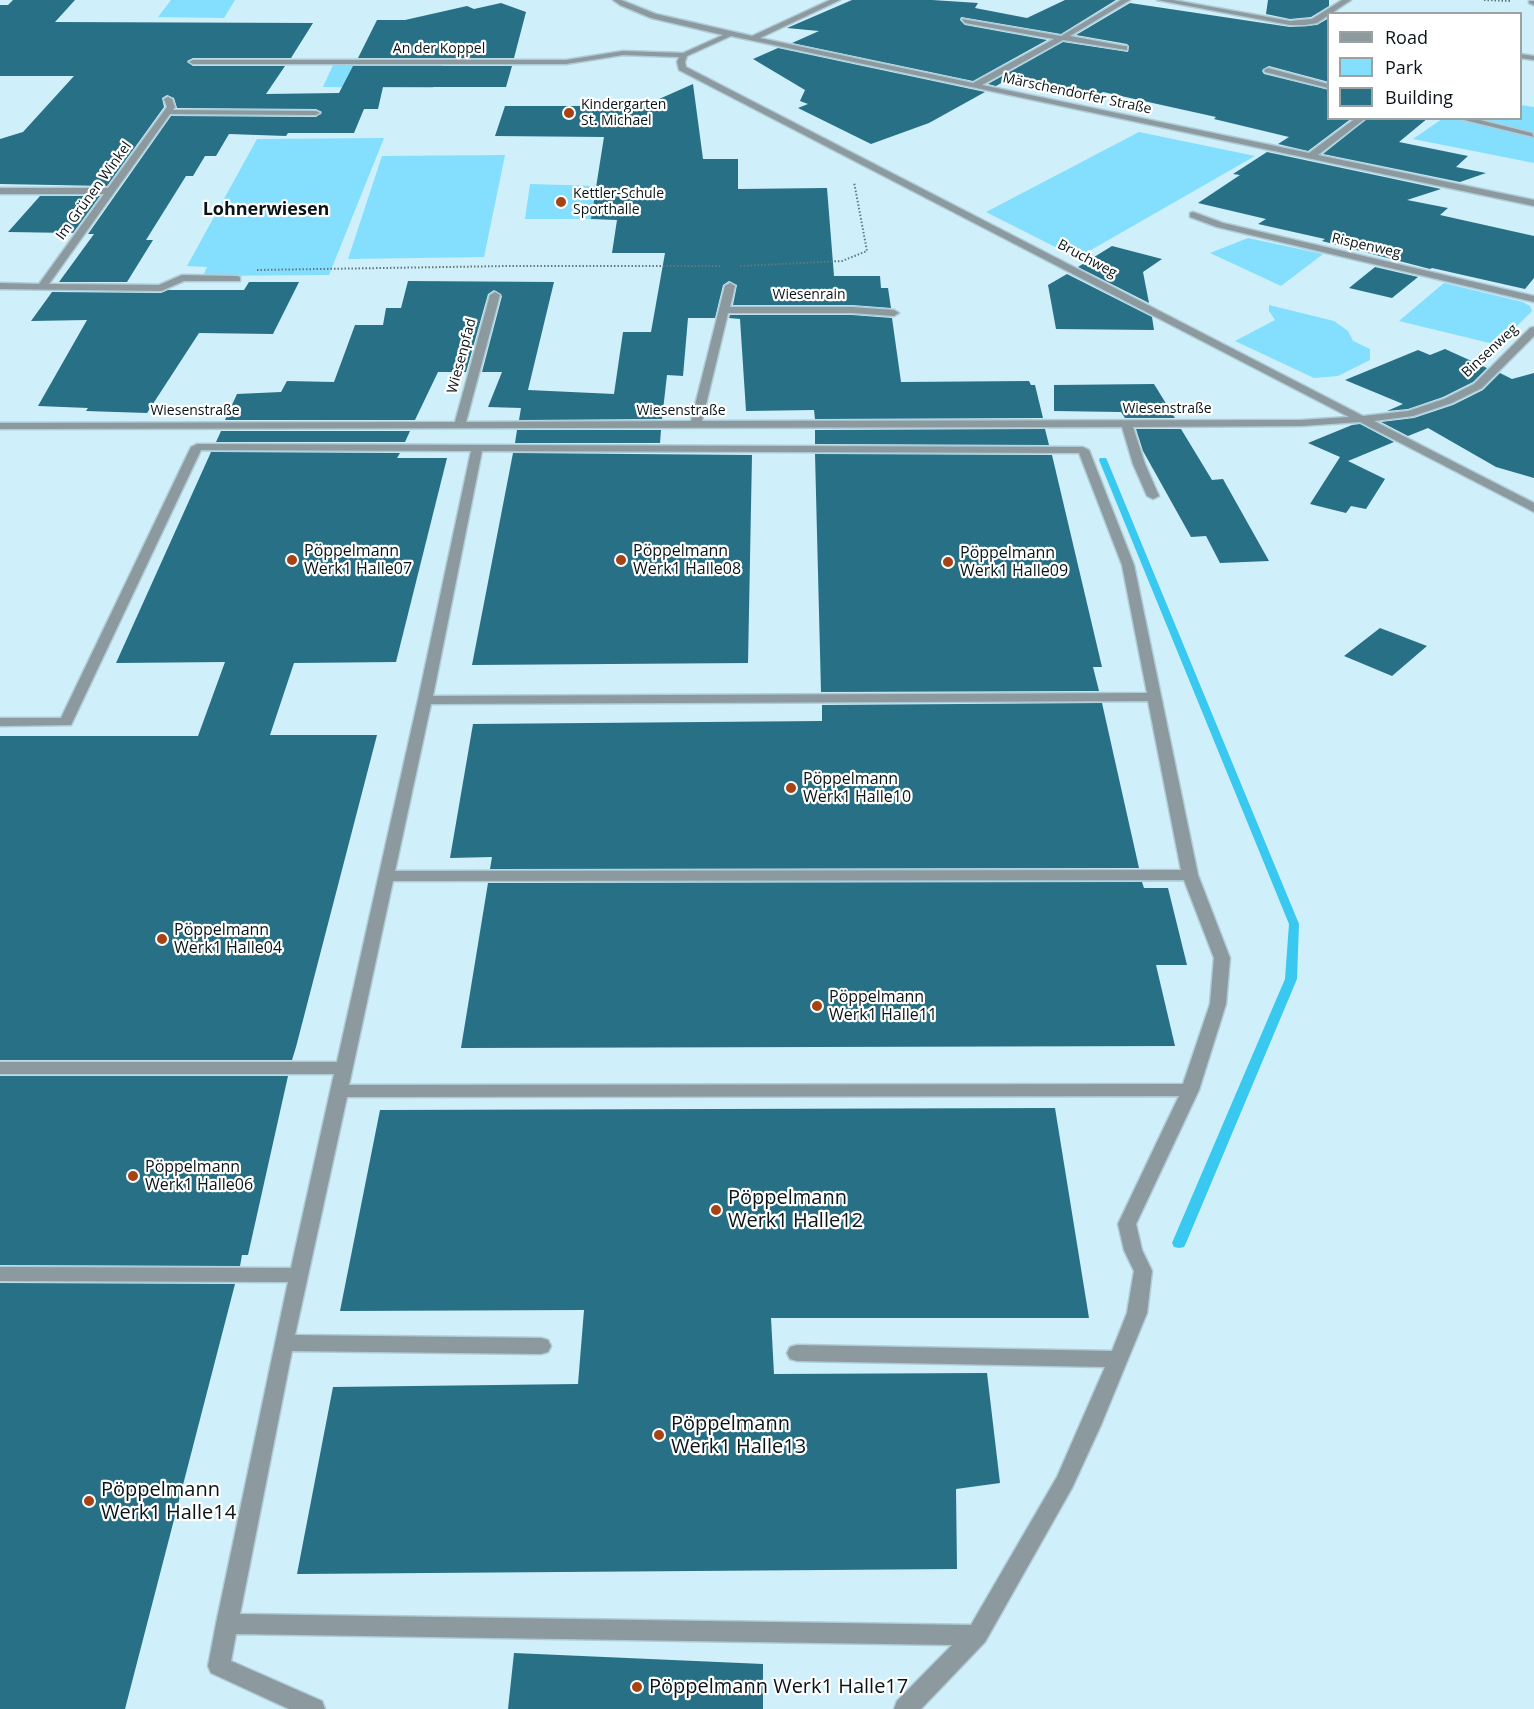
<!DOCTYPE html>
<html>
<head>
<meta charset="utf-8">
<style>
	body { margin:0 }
	#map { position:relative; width:1534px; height:1709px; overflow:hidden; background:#cfeffa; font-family:"Open Sans",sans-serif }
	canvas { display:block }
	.legend { position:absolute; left:1327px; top:12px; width:195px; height:108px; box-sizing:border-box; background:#fff; border:2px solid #9ca1a2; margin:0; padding:8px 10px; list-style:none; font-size:18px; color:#081417 }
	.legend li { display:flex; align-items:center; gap:12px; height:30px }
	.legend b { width:30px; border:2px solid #9ca1a2 }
</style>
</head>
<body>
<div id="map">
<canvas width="1534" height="1709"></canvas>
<ul class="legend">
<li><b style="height:8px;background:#8c999e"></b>Road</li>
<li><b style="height:16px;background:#83dffd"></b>Park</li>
<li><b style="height:16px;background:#287086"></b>Building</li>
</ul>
</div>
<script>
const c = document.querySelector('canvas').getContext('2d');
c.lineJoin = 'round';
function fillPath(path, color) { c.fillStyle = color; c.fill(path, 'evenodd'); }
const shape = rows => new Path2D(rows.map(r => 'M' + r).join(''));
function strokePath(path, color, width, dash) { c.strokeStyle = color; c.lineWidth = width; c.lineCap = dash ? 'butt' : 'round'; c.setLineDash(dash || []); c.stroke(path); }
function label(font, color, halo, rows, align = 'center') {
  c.font = font + ' "Open Sans",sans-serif'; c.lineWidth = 4.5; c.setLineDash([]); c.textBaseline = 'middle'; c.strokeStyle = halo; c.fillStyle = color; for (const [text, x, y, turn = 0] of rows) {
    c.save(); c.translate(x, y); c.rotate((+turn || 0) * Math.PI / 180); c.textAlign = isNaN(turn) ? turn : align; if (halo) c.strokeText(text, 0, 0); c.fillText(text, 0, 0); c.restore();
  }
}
const green = shape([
	[171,0,235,0,224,18,158,17],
	[333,65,443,65,433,88,323,87],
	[1521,105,1534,107,1534,163,1413,139,1442,119,1520,118],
	[1139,132,1255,156,1077,258,986,212],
	[384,138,329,275,203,276,207,267,187,266,257,139],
	[505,155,484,257,348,259,382,156],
	[530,184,596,186,591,219,525,219],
	[1248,238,1323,254,1281,286,1210,253],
	[1444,283,1523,302,1530,306,1532,311,1498,345,1399,321],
	[1269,305,1334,321,1348,331,1353,341,1370,349,1370,360,1338,376,1314,378,1235,341,1275,320,1269,311]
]);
const stream = shape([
	[1100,458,1106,458,1107,460,1299,924,1297,979,1186,1243,1184,1247,1179,1248,1174,1247,1172,1243,1285,979,1289,924,1099,460,1100,458]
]);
const building = shape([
	[13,0,75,0,55,22,313,23,291,58,193,58,187,61,193,66,285,66,266,94,339,93,353,66,512,66,506,87,383,87,378,109,364,109,354,133,288,133,286,136,229,134,216,156,205,156,193,176,186,176,146,240,153,240,127,282,59,282,94,234,88,234,171,116,316,117,322,112,316,109,177,108,174,98,167,95,162,98,164,107,107,186,0,184,0,139,23,132,74,76,0,76,0,5,8,5],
	[852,0,932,0,978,3,975,8,1027,18,1065,0,1116,0,1061,34,961,17,960,20,965,25,1047,40,973,81,792,43,819,31,787,28],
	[1268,0,1329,0,1329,6,1311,17,1290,19,1266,14],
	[501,3,526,12,514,58,358,58,377,20,405,20,467,6,474,9],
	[1130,3,1290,27,1317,25,1329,18,1329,82,1269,66,1262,71,1264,74,1329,90,1329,118,1352,118,1308,151,1278,144,1289,137,1214,119,1216,117,1103,92,1096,96,1010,78,996,86,988,84,1063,42,1128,52,1129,46,1127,44,1076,35],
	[778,48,985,92,929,123,871,144,798,108,808,104,800,101,805,90,753,59],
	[693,84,703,159,738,159,738,189,827,188,834,276,880,276,881,288,888,288,891,308,852,305,733,305,737,285,729,281,723,285,715,318,688,318,683,376,667,375,662,419,519,420,521,408,488,407,502,372,482,372,502,296,494,290,488,294,466,372,438,372,415,420,225,420,237,394,281,392,287,381,334,382,355,325,383,325,386,308,401,308,408,281,554,282,528,390,614,394,623,332,651,332,665,253,612,253,617,220,591,219,604,137,495,136,505,106,657,106,650,103],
	[1368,118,1428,118,1399,142,1468,156,1456,167,1486,173,1460,182,1323,154],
	[1267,152,1441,189,1407,200,1448,208,1440,215,1534,236,1534,278,1525,289,1432,268,1430,269,1322,241,1325,239,1258,224,1266,219,1198,203,1240,175,1233,174],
	[40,196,100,196,73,233,8,232],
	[1112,246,1162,259,1143,272,1149,303,1078,267],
	[1375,267,1418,277,1392,298,1349,288],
	[1067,274,1152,317,1154,330,1056,329,1048,285],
	[249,282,299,282,273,334,199,333,147,413,86,411,88,408,38,406,87,320,31,321,52,292,161,293,168,290,244,290],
	[730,315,852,315,892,318,901,382,1029,381,1031,385,1035,385,1043,418,815,419,814,410,746,411,740,319,729,318],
	[1445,349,1487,368,1473,382,1443,397,1408,409,1387,411,1403,404,1345,380,1418,350,1430,355],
	[1500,373,1512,379,1534,373,1534,478,1496,467,1428,428,1408,436,1381,422,1414,418,1453,405,1483,390],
	[1154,384,1175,418,1125,418,1121,412,1054,411,1054,385],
	[1360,424,1394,442,1348,461,1385,479,1366,509,1351,506,1346,513,1310,504,1340,457,1308,443,1352,425],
	[1045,429,1049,445,815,444,815,430],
	[1136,429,1181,429,1212,480,1223,479,1269,561,1220,563,1206,536,1191,537,1143,451],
	[517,430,661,430,660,443,515,443],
	[221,431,410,431,405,442,216,442],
	[211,452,400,453,397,458,447,458,396,662,294,663,270,735,377,735,296,1047,292,1060,0,1060,0,736,198,736,225,662,116,663],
	[513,453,752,455,748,663,472,665],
	[815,454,1052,455,1102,667,1093,667,1099,691,821,692],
	[1380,628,1427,646,1392,676,1344,656],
	[1102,703,1139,868,490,869,492,857,450,858,473,724,822,721,822,705],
	[1142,882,1144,888,1168,888,1187,965,1156,965,1175,1046,461,1048,488,883],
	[0,1076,288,1076,248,1255,242,1255,240,1266,0,1265],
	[1055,1108,1089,1318,771,1318,774,1374,987,1373,1000,1483,956,1489,957,1569,297,1574,333,1387,578,1384,584,1310,340,1311,380,1110],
	[0,1283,235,1284,125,1709,0,1709],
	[514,1653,763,1664,763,1709,508,1709]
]);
const path = shape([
	[1484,0,1511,1],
	[740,266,842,261,867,251,854,182],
	[257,270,509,266,720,266]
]);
const minor = shape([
	[613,0,621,0,656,14,752,36,830,0,840,0,760,38,973,83,1054,39,965,23,962,19,1061,36,1121,0,1130,0,1070,36,1124,46,1127,46,1127,50,1063,40,982,85,1309,153,1356,118,1366,118,1318,155,1534,200,1534,206,731,36,687,56,685,62,686,67,1363,416,1408,411,1444,399,1474,384,1530,328,1534,327,1534,336,1482,388,1452,403,1413,416,1374,421,1534,503,1534,512,1360,422,1301,426,1133,427,1145,464,1159,496,1153,499,1147,496,1133,464,1122,427,0,429,0,423,455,422,490,295,495,292,500,295,466,422,691,421,725,286,730,283,735,286,730,307,852,307,894,310,899,313,894,316,852,313,728,313,702,421,1301,420,1349,417,679,70,677,62,679,57,623,55,566,64,193,64,189,62,193,60,566,60,623,51,683,53,723,35,651,18,620,5,613,0],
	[1157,0,1173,0,1290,21,1312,19,1342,0,1351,0,1317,23,1305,25,1290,25,1157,0],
	[1529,1,1534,1,1534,5,1529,3,1529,1],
	[1520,54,1534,56,1534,60,1520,58,1520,54],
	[1268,68,1328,84,1328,88,1265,72,1264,70,1268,68],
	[168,97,172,99,175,107,173,110,316,111,320,113,316,115,170,114,49,284,159,285,182,275,237,276,240,277,240,281,184,281,161,291,0,289,0,283,39,284,104,194,0,194,0,188,108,188,167,107,164,99,168,97],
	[1456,118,1472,118,1532,133,1534,137,1456,118],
	[1193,212,1223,223,1534,296,1534,302,1217,227,1190,217,1190,213,1193,212],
	[197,444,1083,447,1089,450,1134,565,1198,875,1230,958,1226,1004,1199,1090,1136,1224,1142,1250,1152,1271,1147,1313,1101,1425,1072,1488,985,1642,921,1709,894,1709,897,1701,952,1645,236,1634,231,1661,322,1701,325,1709,289,1709,211,1673,208,1666,216,1624,288,1282,0,1281,0,1267,291,1268,334,1074,0,1074,0,1062,337,1062,418,700,471,451,201,450,71,725,0,726,0,718,61,718,191,447,197,444],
	[482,451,1079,453,1122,565,1147,693,433,696,482,451],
	[1148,701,1181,870,395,871,431,704,1148,701],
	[1184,880,1214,958,1210,1004,1183,1084,349,1085,393,881,1184,880],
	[1179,1096,1118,1224,1124,1250,1134,1271,1127,1313,1112,1351,797,1345,790,1347,787,1353,790,1359,797,1361,1105,1367,1057,1477,971,1625,240,1614,292,1351,541,1354,548,1352,551,1346,548,1340,541,1338,295,1335,347,1097,1179,1096]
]);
const markers = [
	[569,113,6,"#a64213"],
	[561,202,6,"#a64213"],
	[292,560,6,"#a64213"],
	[621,560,6,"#a64213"],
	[948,562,6,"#a64213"],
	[791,788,6,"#a64213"],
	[162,939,6,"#a64213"],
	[817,1006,6,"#a64213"],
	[133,1176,6,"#a64213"],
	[716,1210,6,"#a64213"],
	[659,1435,6,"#a64213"],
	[89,1501,6,"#a64213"],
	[637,1687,6,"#a64213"]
];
const farStreetnames = [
	["An der Koppel",439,49],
	["Märschendorfer Straße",1077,94,12],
	["Im Grünen Winkel",94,191,-54],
	["Rispenweg",1366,246,13],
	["Bruchweg",1087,259,28],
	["Wiesenrain",809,295],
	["Binsenweg",1490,351,-43],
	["Wiesenpfad",462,356,-75],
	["Wiesenstraße",1167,409],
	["Wiesenstraße",195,411],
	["Wiesenstraße",681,411]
];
const farPoinames = [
	["Kindergarten",581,105],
	["St. Michael",581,121],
	["Kettler-Schule",573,194],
	["Sporthalle",573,210]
];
const poiNames = [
	["Pöppelmann",304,551],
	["Werk1 Halle07",304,569],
	["Pöppelmann",633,551],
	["Werk1 Halle08",633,569],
	["Pöppelmann",960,553],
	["Werk1 Halle09",960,571],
	["Pöppelmann",803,779],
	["Werk1 Halle10",803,797],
	["Pöppelmann",174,930],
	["Werk1 Halle04",174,948],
	["Pöppelmann",829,997],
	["Werk1 Halle11",829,1015],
	["Pöppelmann",145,1167],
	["Werk1 Halle06",145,1185]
];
const farDistrictnames = [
	["Lohnerwiesen",266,210]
];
const nearPoinames = [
	["Pöppelmann",728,1198],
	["Werk1 Halle12",728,1221],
	["Pöppelmann",671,1424],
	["Werk1 Halle13",671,1447],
	["Pöppelmann",101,1490],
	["Werk1 Halle14",101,1513],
	["Pöppelmann Werk1 Halle17",649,1687]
];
fillPath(green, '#83dffd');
fillPath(stream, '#38c8f0');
fillPath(building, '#287086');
strokePath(minor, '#afccd6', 3);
strokePath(path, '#62777e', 2, [1.5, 2]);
fillPath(minor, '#8c999e');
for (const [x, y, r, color] of markers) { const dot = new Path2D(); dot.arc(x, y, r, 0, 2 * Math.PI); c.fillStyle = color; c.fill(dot); strokePath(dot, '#fff', 2); }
label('14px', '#081417', '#fff', farStreetnames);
label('14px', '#081417', '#fff', farPoinames, 'left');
label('16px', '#081417', '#fff', poiNames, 'left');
label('bold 18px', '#081417', '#fff', farDistrictnames);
label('20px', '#081417', '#fff', nearPoinames, 'left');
</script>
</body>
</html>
